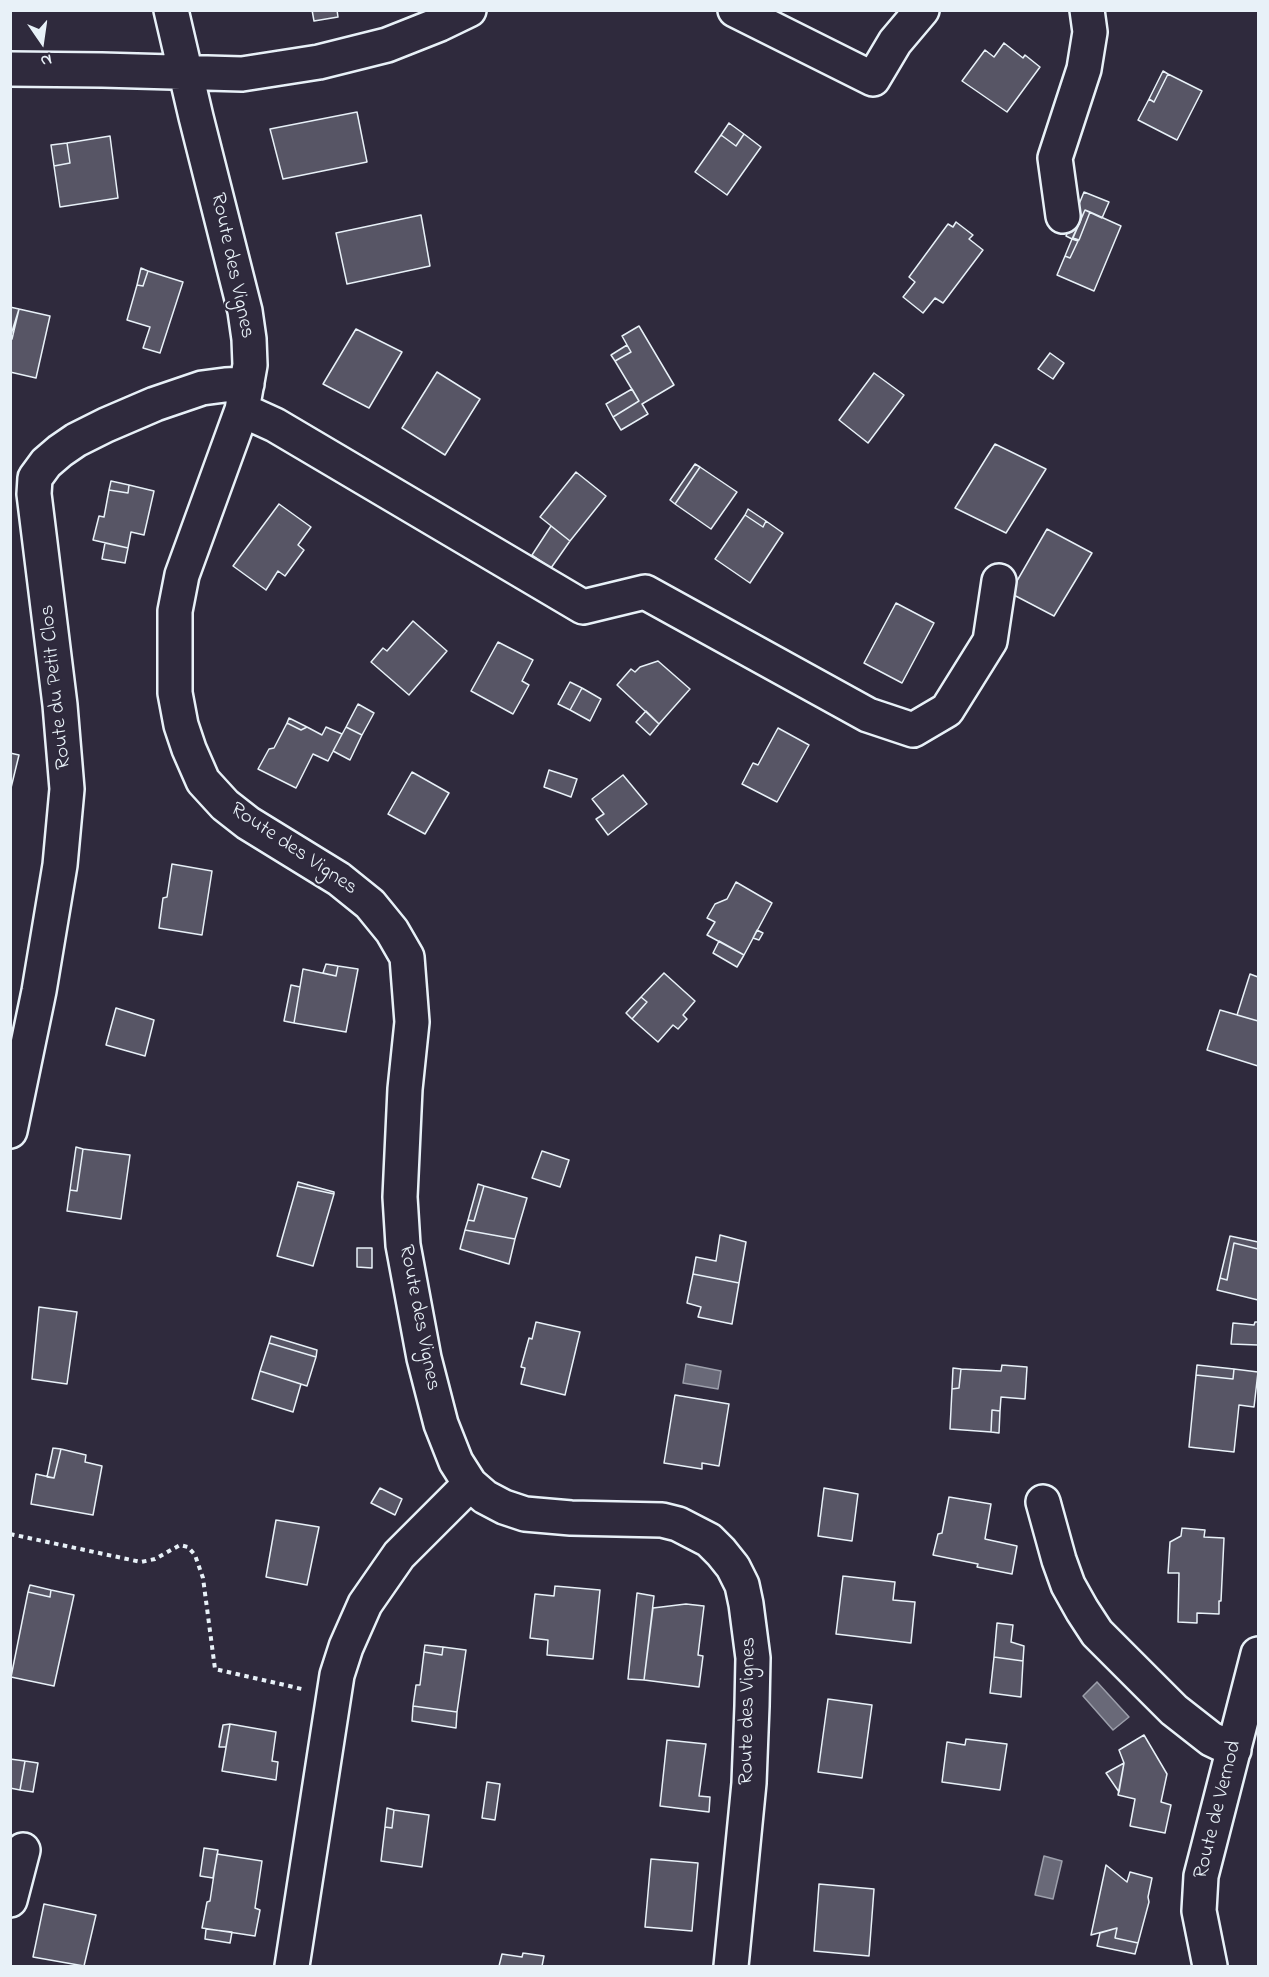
<!DOCTYPE html>
<html>
<head>
<meta charset="utf-8">
<style>
	body { margin:0 }
	#map { position:relative; width:1269px; height:1977px; overflow:hidden; background:#2f2a3d; font-family:"Indie Flower",sans-serif }
	canvas { display:block }
	.frame { position:absolute; inset:0; border:12px solid #e8f1f8; pointer-events:none }
	.north { position:absolute; left:12px; top:12px; width:60px; height:60px; -webkit-text-stroke:4px #2f2a3d; paint-order:stroke; rotate:167deg; font-size:16px; font-weight:700; line-height:24px; text-align:center; color:#e8f1f8 }
	.north::after { content:''; display:block; margin:auto; width:21px; height:27px; background:#e8f1f8; clip-path:polygon(50% 0,100% 100%,50% 72%,0 100%) }
</style>
</head>
<body>
<div id="map">
<canvas width="1269" height="1977"></canvas>
<div class="frame"></div>
<div class="north">N</div>
</div>
<script>
const c = document.querySelector('canvas').getContext('2d');
c.lineJoin = 'round';
function fillPath(path, color) { c.fillStyle = color; c.fill(path, 'evenodd'); }
const shape = rows => new Path2D(rows.map(r => 'M' + r).join(''));
function strokePath(path, color, width, dash) { c.strokeStyle = color; c.lineWidth = width; c.lineCap = dash ? 'butt' : 'round'; c.setLineDash(dash || []); c.stroke(path); }
function label(font, color, halo, rows, align = 'center') {
  c.font = font + ' "Indie Flower",sans-serif'; c.lineWidth = 4.5; c.setLineDash([]); c.textBaseline = 'middle'; c.strokeStyle = halo; c.fillStyle = color; for (const [text, x, y, turn = 0] of rows) {
    c.save(); c.translate(x, y); c.rotate((+turn || 0) * Math.PI / 180); c.textAlign = isNaN(turn) ? turn : align; if (halo) c.strokeText(text, 0, 0); c.fillText(text, 0, 0); c.restore();
  }
}
const water = shape([
	[686,1364,721,1371,718,1389,683,1383,686,1364],
	[1097,1682,1129,1717,1113,1730,1083,1696,1097,1682],
	[1044,1856,1062,1861,1053,1899,1035,1895,1044,1856]
]);
const building = shape([
	[312,10,337,10,338,17,314,21,312,10],
	[1004,43,1023,58,1025,55,1040,67,1007,112,962,81,985,50,994,57,1004,43],
	[1163,71,1168,74,1154,102,1149,99,1163,71],
	[1168,74,1202,91,1177,140,1138,120,1149,99,1154,102,1168,74],
	[357,112,367,162,283,179,270,129,357,112],
	[729,123,744,134,736,146,721,135,729,123],
	[744,134,761,147,727,195,695,172,721,135,736,146,744,134],
	[110,136,118,198,60,207,54,166,70,163,67,143,110,136],
	[67,143,70,163,54,166,51,145,67,143],
	[1084,192,1109,202,1102,218,1085,210,1072,239,1066,236,1084,192],
	[1085,210,1090,212,1079,240,1073,238,1085,210],
	[1090,212,1121,226,1094,291,1057,275,1065,256,1070,258,1078,241,1072,239,1079,240,1090,212],
	[421,215,430,266,347,284,336,233,421,215],
	[956,222,973,235,969,239,983,250,943,303,935,298,923,313,903,297,915,282,909,277,948,224,953,227,956,222],
	[1072,239,1078,241,1070,258,1065,256,1072,239],
	[141,268,148,271,143,286,137,285,141,268],
	[148,271,183,282,160,353,143,348,150,327,127,320,137,285,143,286,148,271],
	[10,307,19,309,12,339,10,338,10,307],
	[19,309,50,316,36,378,10,372,10,338,19,309],
	[639,326,674,385,642,404,648,414,621,430,613,417,639,401,615,361,631,352,622,336,639,326],
	[356,329,402,352,369,408,323,384,356,329],
	[627,345,631,352,615,361,611,355,627,345],
	[1050,353,1064,363,1053,379,1038,369,1050,353],
	[437,372,480,399,445,455,402,428,437,372],
	[874,373,904,395,868,443,839,420,874,373],
	[632,389,639,401,613,417,606,404,632,389],
	[995,444,1046,469,1006,533,955,508,995,444],
	[695,464,700,467,675,504,670,500,695,464],
	[700,467,737,492,711,529,675,504,700,467],
	[576,472,606,496,570,541,540,517,576,472],
	[111,481,129,485,128,493,109,490,111,481],
	[129,485,154,491,144,535,131,532,128,548,93,540,99,516,104,517,109,490,128,493,129,485],
	[279,504,311,527,298,545,304,550,285,576,278,571,266,590,233,566,279,504],
	[748,509,766,521,763,527,745,515,748,509],
	[745,515,763,527,766,521,783,533,750,583,715,559,745,515],
	[551,526,570,541,551,568,532,555,551,526],
	[1047,529,1092,553,1054,616,1010,593,1047,529],
	[105,543,128,548,125,563,102,559,105,543],
	[896,603,934,623,902,683,864,663,896,603],
	[413,621,447,651,409,695,371,662,383,648,387,651,413,621],
	[498,642,533,660,522,681,529,685,513,714,471,691,498,642],
	[658,661,690,689,659,724,617,685,631,669,635,672,640,667,658,661],
	[570,682,582,688,570,710,558,704,570,682],
	[582,688,601,699,590,721,570,710,582,688],
	[358,704,374,713,362,735,346,727,358,704],
	[646,711,659,724,650,735,636,722,646,711],
	[289,718,307,727,301,730,287,723,289,718],
	[287,723,301,730,307,727,322,735,326,727,342,734,328,761,313,754,296,788,258,769,269,749,274,748,287,723],
	[346,727,362,735,350,760,333,751,346,727],
	[778,728,809,745,777,802,742,784,753,763,758,765,778,728],
	[10,753,19,755,10,792,10,753],
	[549,770,577,779,571,797,544,787,549,770],
	[412,772,449,793,425,834,388,814,412,772],
	[623,775,647,804,608,835,596,819,604,814,592,799,623,775],
	[172,864,212,871,202,935,159,928,163,898,167,897,172,864],
	[736,882,772,903,744,955,707,935,715,922,707,918,715,904,727,899,736,882],
	[757,930,763,933,759,940,753,938,757,930],
	[719,941,744,955,737,967,713,953,719,941],
	[326,964,338,966,336,976,323,973,326,964],
	[338,966,358,969,346,1032,294,1023,303,969,336,976,338,966],
	[664,973,695,1001,683,1015,687,1019,678,1029,673,1025,658,1042,632,1019,647,1002,641,997,664,973],
	[1250,974,1258,977,1258,1021,1237,1015,1250,974],
	[291,985,300,987,294,1023,284,1021,291,985],
	[641,997,647,1002,632,1019,626,1013,641,997],
	[116,1008,154,1020,145,1056,106,1045,116,1008],
	[1220,1010,1258,1021,1258,1066,1207,1050,1220,1010],
	[76,1147,83,1149,77,1191,70,1190,76,1147],
	[83,1149,130,1155,121,1219,67,1211,70,1190,77,1191,83,1149],
	[542,1151,569,1160,560,1187,532,1178,542,1151],
	[298,1182,334,1192,334,1194,297,1186,298,1182],
	[478,1184,484,1186,474,1221,468,1220,478,1184],
	[297,1186,334,1194,313,1266,277,1256,297,1186],
	[484,1186,527,1198,515,1239,465,1230,468,1220,474,1221,484,1186],
	[465,1230,515,1239,509,1264,460,1249,465,1230],
	[720,1235,746,1242,739,1283,693,1274,696,1257,716,1261,720,1235],
	[1230,1236,1258,1242,1258,1249,1234,1243,1227,1280,1220,1278,1230,1236],
	[1234,1243,1258,1249,1258,1300,1217,1290,1220,1278,1227,1280,1234,1243],
	[357,1248,372,1248,372,1268,357,1267,357,1248],
	[693,1274,739,1283,732,1324,698,1317,701,1307,687,1303,693,1274],
	[39,1307,77,1312,67,1384,32,1379,39,1307],
	[536,1322,580,1332,565,1395,521,1384,525,1368,521,1367,529,1338,532,1339,536,1322],
	[1255,1322,1258,1322,1258,1345,1231,1344,1233,1323,1254,1325,1255,1322],
	[271,1336,317,1350,316,1357,269,1343,271,1336],
	[269,1343,316,1357,307,1386,260,1371,269,1343],
	[1002,1365,1027,1367,1025,1399,1001,1397,1000,1411,992,1410,991,1432,950,1429,952,1389,959,1388,961,1369,1001,1371,1002,1365],
	[1197,1365,1234,1369,1233,1379,1196,1375,1197,1365],
	[953,1368,961,1369,959,1388,952,1389,953,1368],
	[1234,1369,1258,1372,1254,1407,1239,1405,1234,1452,1189,1447,1196,1375,1233,1379,1234,1369],
	[260,1371,301,1384,293,1412,252,1399,260,1371],
	[675,1395,729,1404,719,1466,702,1463,702,1469,664,1463,675,1395],
	[992,1410,1000,1411,999,1433,991,1432,992,1410],
	[53,1448,61,1449,54,1478,47,1477,53,1448],
	[61,1449,86,1455,85,1462,102,1466,93,1515,31,1504,36,1474,54,1478,61,1449],
	[380,1488,402,1499,395,1515,371,1503,380,1488],
	[824,1488,858,1494,852,1541,818,1536,824,1488],
	[949,1497,991,1504,985,1539,1017,1546,1012,1574,977,1567,978,1564,933,1555,938,1534,942,1533,949,1497],
	[276,1520,319,1527,307,1585,266,1577,276,1520],
	[1182,1528,1205,1530,1204,1537,1224,1538,1221,1601,1219,1601,1219,1614,1197,1613,1197,1623,1178,1622,1179,1573,1168,1573,1170,1542,1181,1536,1182,1528],
	[843,1576,895,1582,893,1600,915,1602,911,1643,836,1634,843,1576],
	[30,1585,51,1590,50,1597,28,1592,30,1585],
	[555,1586,600,1590,593,1659,547,1655,548,1640,530,1638,535,1594,554,1596,555,1586],
	[51,1590,74,1595,54,1686,11,1677,28,1592,50,1597,51,1590],
	[637,1593,654,1596,644,1680,628,1679,637,1593],
	[686,1604,704,1606,698,1655,703,1656,699,1687,644,1680,653,1608,686,1604],
	[997,1623,1013,1625,1011,1642,1024,1646,1023,1661,994,1657,997,1623],
	[425,1645,443,1647,442,1655,424,1652,425,1645],
	[443,1647,466,1650,457,1712,413,1706,416,1685,420,1685,424,1652,442,1655,443,1647],
	[994,1657,1023,1661,1021,1697,990,1693,994,1657],
	[828,1699,872,1705,862,1778,818,1772,828,1699],
	[413,1706,457,1712,456,1728,412,1721,413,1706],
	[230,1724,276,1732,272,1761,278,1762,276,1780,222,1771,230,1724],
	[230,1724,226,1747,219,1747,223,1725,230,1724],
	[1144,1735,1167,1774,1161,1802,1171,1805,1165,1833,1130,1826,1135,1799,1118,1795,1124,1763,1119,1750,1144,1735],
	[966,1739,1007,1744,1000,1790,942,1782,947,1742,965,1745,966,1739],
	[667,1740,706,1744,699,1796,710,1797,709,1812,660,1806,667,1740],
	[10,1759,25,1761,20,1790,10,1788,10,1759],
	[25,1761,38,1763,33,1792,20,1790,25,1761],
	[1124,1763,1119,1792,1106,1773,1124,1763],
	[487,1782,500,1784,495,1820,482,1818,487,1782],
	[387,1808,394,1810,392,1828,385,1827,387,1808],
	[394,1810,429,1815,422,1867,381,1861,385,1827,392,1828,394,1810],
	[204,1848,218,1850,213,1878,200,1876,204,1848],
	[217,1854,262,1861,255,1908,260,1910,255,1936,202,1928,207,1902,210,1901,217,1854],
	[651,1859,698,1863,692,1931,645,1927,651,1859],
	[1106,1865,1127,1882,1130,1872,1152,1878,1148,1897,1149,1902,1138,1943,1115,1938,1117,1928,1091,1935,1106,1865],
	[819,1884,874,1889,869,1956,814,1951,819,1884],
	[44,1904,96,1915,84,1966,33,1957,44,1904],
	[1117,1928,1115,1938,1138,1943,1135,1954,1097,1946,1100,1933,1117,1928],
	[206,1929,232,1932,230,1943,205,1939,206,1929],
	[523,1953,544,1956,542,1966,499,1966,502,1954,522,1957,523,1953]
]);
const path = shape([
	[10,1534,141,1562,155,1559,180,1545,188,1547,195,1555,203,1578,215,1669,302,1689]
]);
const minor = shape([
	[171,10,196,117,245,311,249,339,250,365,242,410,182,575,175,611,175,693,181,725,189,749,203,781,225,805,248,823,339,879,370,904,392,931,407,957,412,1022,405,1089,400,1197,403,1245,424,1358,441,1424,456,1462,470,1484,485,1497,504,1507,525,1514,571,1518,662,1520,678,1524,709,1540,721,1552,733,1567,742,1585,746,1604,753,1658,752,1706,749,1783,731,1966],
	[735,10,873,79,895,42,922,10],
	[10,69,102,70,242,74,319,62,387,45,440,24,469,10],
	[1063,216,1055,158,1084,69,1090,32,1087,10],
	[242,410,275,425,583,607,645,592,868,715,913,730,947,710,990,641,999,581],
	[10,1131,39,991,60,865,67,789,60,705,34,494,35,478,46,463,60,451,76,440,106,425,155,404,202,388,225,385,247,384],
	[1043,1502,1059,1560,1068,1585,1082,1610,1097,1633,1174,1710,1211,1739,1234,1750],
	[10,1900,23,1850],
	[292,1966,337,1675,346,1647,365,1604,399,1555,470,1484],
	[1210,1966,1199,1911,1201,1876,1258,1654]
]);
const streetNames = [
	["Route des Vignes",231,266,78],
	["Route du Petit Clos",57,687,-96],
	["Route des Vignes",293,850,34],
	["Route des Vignes",418,1318,79],
	["Route des Vignes",749,1711,-89],
	["Route de Vernod",1219,1810,-76]
];
fillPath(water, '#696978');
strokePath(water, '#9c9fab', 1.5);
fillPath(building, '#575565');
strokePath(building, '#e8f1f8', 1.5);
strokePath(minor, '#e8f1f8', 38);
strokePath(path, '#e8f1f8', 4, [4.5, 4.5]);
strokePath(minor, '#2f2a3d', 33);
label('21px', '#e8f1f8', '#2f2a3d', streetNames);
</script>
</body>
</html>
